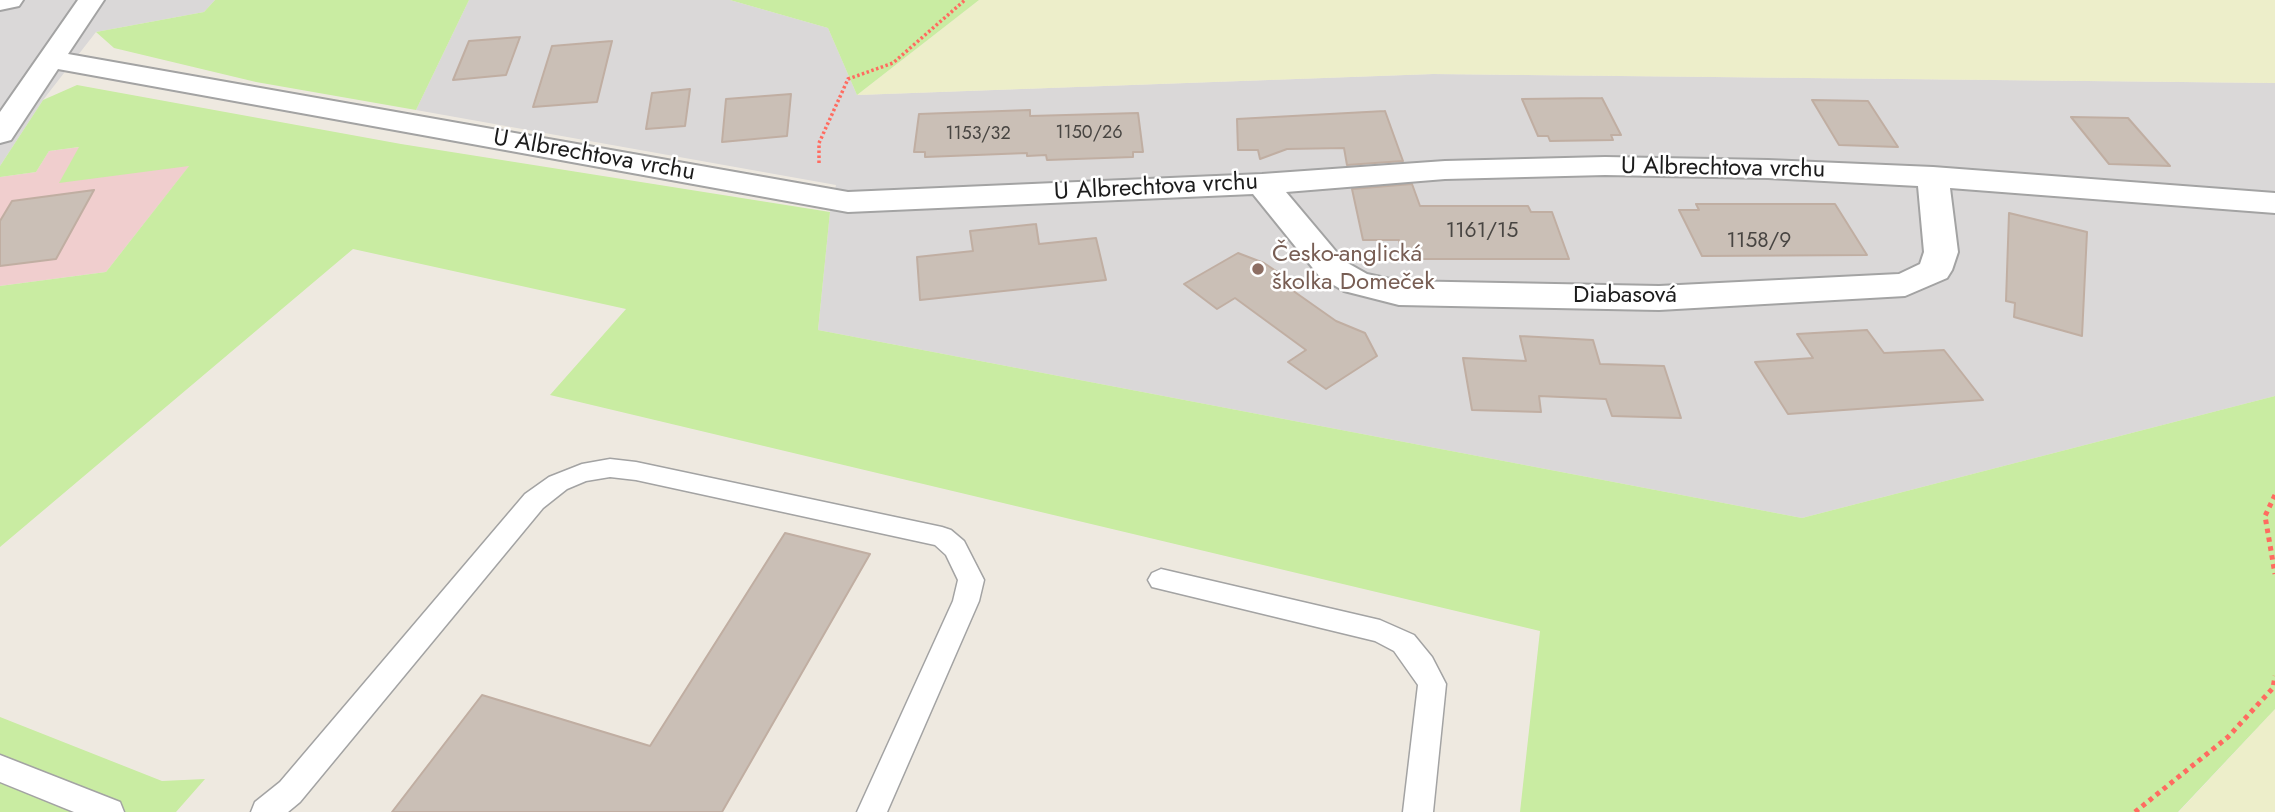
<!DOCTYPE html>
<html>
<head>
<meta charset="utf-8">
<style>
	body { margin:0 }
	canvas { display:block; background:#eee9e0 }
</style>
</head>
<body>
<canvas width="2275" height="812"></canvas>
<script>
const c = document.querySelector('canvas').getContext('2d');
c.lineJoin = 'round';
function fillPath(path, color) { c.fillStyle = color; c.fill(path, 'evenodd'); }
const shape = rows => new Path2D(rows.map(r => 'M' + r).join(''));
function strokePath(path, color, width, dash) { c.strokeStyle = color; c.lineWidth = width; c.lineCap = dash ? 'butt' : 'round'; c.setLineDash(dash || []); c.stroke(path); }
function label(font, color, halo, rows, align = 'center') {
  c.font = font + ' Jost,sans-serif'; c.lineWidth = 5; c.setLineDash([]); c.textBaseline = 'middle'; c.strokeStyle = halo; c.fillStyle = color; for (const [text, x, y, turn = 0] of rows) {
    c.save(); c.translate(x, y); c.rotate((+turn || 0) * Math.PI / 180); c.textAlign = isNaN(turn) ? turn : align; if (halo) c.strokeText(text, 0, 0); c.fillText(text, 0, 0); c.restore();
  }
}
const residential = shape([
	[0,0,215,0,204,12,96,32,43,100,0,166],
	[469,0,730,0,828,28,857,95,1433,74,2275,83,2275,396,1802,518,818,330,830,212,836,185,416,110]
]);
const commercial = shape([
	[80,147,60,182,190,165,106,272,0,286,0,177,36,172,49,151]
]);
const farmland = shape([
	[979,0,2275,0,2275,83,1433,74,857,95],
	[2275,709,2275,812,2179,812]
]);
const grass = shape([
	[215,0,469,0,416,110,256,82,114,48,96,32,204,12],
	[730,0,979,0,857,95,828,28],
	[77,85,401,144,830,212,818,330,1802,518,2275,396,2275,709,2178,812,1520,812,1540,631,550,395,626,309,353,249,0,547,0,286,106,272,189,166,59,183,79,147,49,151,36,172,0,177,0,166,43,100],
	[0,717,162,781,205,779,176,812,0,812]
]);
const building = shape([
	[520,37,506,75,453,80,469,41,520,37],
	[612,41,597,102,533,107,552,46,612,41],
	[690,89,685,126,646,129,652,93,690,89],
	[791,94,787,136,722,142,726,99,791,94],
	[1602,98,1621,135,1611,135,1613,140,1550,141,1548,136,1538,136,1522,99,1602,98],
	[1812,100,1868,101,1898,147,1839,145,1812,100],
	[1030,110,1030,116,1138,113,1143,152,1133,152,1133,157,1047,160,1046,155,1027,156,1027,153,925,157,925,152,914,152,919,114,1030,110],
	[1385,111,1403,161,1347,165,1344,148,1287,149,1260,159,1258,150,1238,150,1237,119,1385,111],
	[2071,117,2128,118,2170,166,2109,164,2071,117],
	[1412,184,1420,206,1528,206,1531,212,1552,212,1569,259,1403,259,1399,240,1363,240,1352,189,1412,184],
	[94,190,56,259,0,266,0,221,12,201,94,190],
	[1696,204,1835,204,1867,255,1702,256,1679,210,1699,210,1696,204],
	[2009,213,2087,232,2082,336,2014,317,2015,303,2006,301,2009,213],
	[1036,224,1039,244,1096,238,1106,280,920,300,917,257,973,251,970,231,1036,224],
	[1238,253,1264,263,1288,279,1282,283,1336,321,1365,333,1377,356,1326,389,1288,362,1306,350,1235,298,1217,309,1184,284,1238,253],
	[1867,330,1884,353,1944,350,1983,400,1788,414,1755,362,1813,358,1797,334,1867,330],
	[1520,336,1593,340,1600,364,1664,366,1681,418,1612,416,1606,399,1539,396,1541,412,1472,410,1463,358,1526,361,1520,336],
	[785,533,870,554,722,812,392,812,482,695,650,746,785,533]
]);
const pathFar1 = shape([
	[819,163,819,143,848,79,893,63,965,0]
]);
const path = shape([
	[2275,495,2265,516,2275,574],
	[2135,812,2228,737,2273,688,2275,676]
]);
const service = shape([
	[610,459,636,462,942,527,951,530,964,541,984,580,979,601,887,812,857,812,953,601,958,580,946,555,935,545,636,480,610,477,586,481,567,489,543,508,300,802,288,812,251,812,255,802,280,782,525,494,549,477,582,464,610,459],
	[1161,569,1380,620,1414,635,1432,657,1446,684,1433,812,1403,812,1418,685,1394,651,1375,641,1152,587,1148,580,1152,573,1161,569],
	[0,755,120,802,124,812,74,812,0,782,0,755]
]);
const minor = shape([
	[0,0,23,0,19,6,0,10,0,0],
	[78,0,104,0,68,54,848,192,1262,174,1445,161,1605,157,1768,160,1933,167,2275,193,2275,213,1950,188,1958,252,1952,270,1947,278,1905,296,1659,310,1399,305,1344,291,1320,277,1253,194,848,212,58,69,11,140,0,143,0,112,78,0],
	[1605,175,1768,178,1918,186,1924,252,1920,264,1899,274,1659,286,1399,281,1367,274,1344,261,1286,192,1445,179,1605,175]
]);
const markers = [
	[1258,269,7,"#8d6e63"]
];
const farNumbernames = [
	["1150/26",1089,134],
	["1153/32",978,135]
];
const numberNames = [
	["1161/15",1482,232],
	["1158/9",1759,242]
];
const streetNames = [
	["U Albrechtova vrchu",594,156,10],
	["U Albrechtova vrchu",1723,169,1],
	["U Albrechtova vrchu",1156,188,-3],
	["Diabasová",1625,296]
];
const educationNames = [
	["Česko-anglická",1272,255],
	["školka Domeček",1272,283]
];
fillPath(residential, '#dad8d8');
fillPath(commercial, '#f0cece');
fillPath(farmland, '#edeeca');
fillPath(grass, '#c9eca2');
fillPath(building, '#cabfb6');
strokePath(building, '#c0aea2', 2);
strokePath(service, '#a3a3a3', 3);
strokePath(minor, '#a3a3a3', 4);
strokePath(pathFar1, '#ff6b60', 3.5, [2.5, 2.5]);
strokePath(path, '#ff6b60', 5, [4.5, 4.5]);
fillPath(service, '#fff');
fillPath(minor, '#fff');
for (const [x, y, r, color] of markers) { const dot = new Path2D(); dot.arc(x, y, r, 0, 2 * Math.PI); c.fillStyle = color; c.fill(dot); strokePath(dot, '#fff', 2.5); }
label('18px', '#484542', null, farNumbernames);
label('21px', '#484542', null, numberNames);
label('24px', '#1c1c1c', '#fff', streetNames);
label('24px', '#785e54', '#fff', educationNames, 'left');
</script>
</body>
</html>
